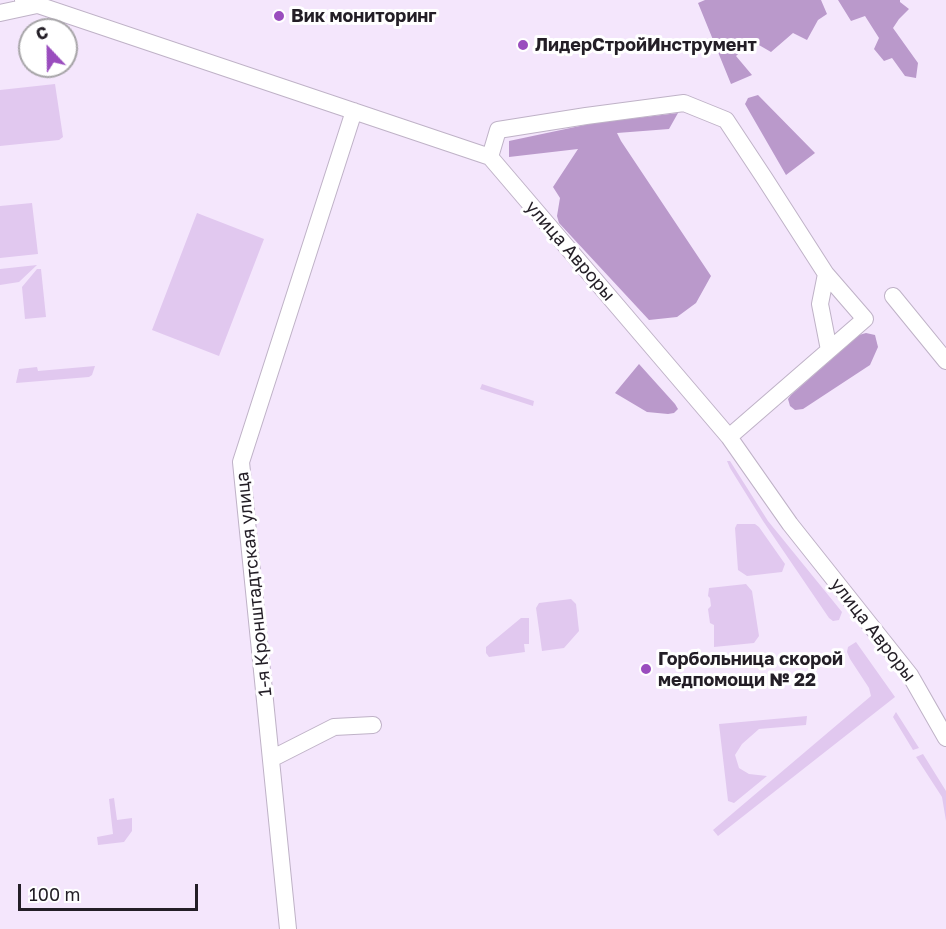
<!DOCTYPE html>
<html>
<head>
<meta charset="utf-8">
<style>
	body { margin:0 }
	#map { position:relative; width:946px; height:929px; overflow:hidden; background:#f4e6fc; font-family:"Golos Text",sans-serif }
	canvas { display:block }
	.north { position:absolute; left:18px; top:18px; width:60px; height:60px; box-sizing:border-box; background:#fff; border:2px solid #a7a5a8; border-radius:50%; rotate:338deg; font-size:16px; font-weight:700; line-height:24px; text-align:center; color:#231e26 }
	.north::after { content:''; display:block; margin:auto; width:21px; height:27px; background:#9a4dbe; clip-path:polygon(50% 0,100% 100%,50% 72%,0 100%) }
	.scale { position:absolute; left:18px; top:884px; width:180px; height:27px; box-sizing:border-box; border:3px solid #231e26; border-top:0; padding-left:8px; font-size:18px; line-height:21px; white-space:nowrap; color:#231e26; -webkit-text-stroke:4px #fff; paint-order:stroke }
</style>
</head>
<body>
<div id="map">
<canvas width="946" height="929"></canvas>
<div class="north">С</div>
<div class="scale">100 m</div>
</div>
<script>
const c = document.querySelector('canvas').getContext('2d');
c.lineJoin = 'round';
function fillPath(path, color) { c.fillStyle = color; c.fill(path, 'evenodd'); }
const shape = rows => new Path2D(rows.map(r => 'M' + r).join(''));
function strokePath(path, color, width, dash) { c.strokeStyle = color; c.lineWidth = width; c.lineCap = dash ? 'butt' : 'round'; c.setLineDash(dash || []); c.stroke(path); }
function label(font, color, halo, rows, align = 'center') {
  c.font = font + ' "Golos Text",sans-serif'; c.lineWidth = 6; c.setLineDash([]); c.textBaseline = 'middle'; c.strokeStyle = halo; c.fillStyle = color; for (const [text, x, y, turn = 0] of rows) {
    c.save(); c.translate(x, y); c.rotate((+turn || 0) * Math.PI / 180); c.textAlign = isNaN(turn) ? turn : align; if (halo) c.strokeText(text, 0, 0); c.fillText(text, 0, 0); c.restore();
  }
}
const green = shape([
	[55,84,63,137,59,140,0,146,0,90],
	[32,203,38,254,0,258,0,206],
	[197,213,264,239,219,356,152,330],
	[37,265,19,282,0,285,0,269],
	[37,269,41,269,46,317,25,319,22,287],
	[95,366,92,375,89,377,16,383,19,369,37,367,38,371],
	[482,384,534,401,533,406,480,389],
	[727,461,730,461,768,521,842,612,839,620,833,621,829,618,763,521,730,468],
	[737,524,755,524,759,527,785,564,782,572,747,576,738,570,735,528],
	[746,584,752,591,759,636,754,643,714,647,714,625,710,623,708,609,711,606,710,598,708,596,709,588],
	[571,599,576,604,579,631,564,648,542,651,536,608,539,603],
	[521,618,529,618,529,644,524,644,525,652,489,657,486,653,486,647],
	[856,642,895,697,718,836,713,830,871,696,869,688,850,659,847,652,848,647],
	[896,712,919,748,913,750,893,717],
	[807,716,806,725,759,729,742,744,735,755,739,768,749,774,767,776,734,803,728,801,719,724],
	[923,754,946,791,946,821,942,797,916,757],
	[114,798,117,820,132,818,132,831,124,842,98,845,97,837,113,834,109,799]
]);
const forest = shape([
	[705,0,821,0,827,14,818,20,807,40,793,33,771,52,752,41,736,56,752,75,731,84,698,3],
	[838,0,900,0,900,2,909,9,899,19,893,28,918,63,916,78,905,76,892,58,884,61,874,49,879,38,865,16,851,21],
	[758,95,815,153,786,175,745,104,748,98],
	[678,113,669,129,617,133,621,141,711,276,696,303,677,317,649,320,559,223,557,216,560,198,553,187,578,149,509,157,509,141,594,123],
	[866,333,875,335,878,347,870,365,803,409,795,410,790,406,788,399,791,395,859,335],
	[639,364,675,404,678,409,674,413,668,414,647,412,615,393]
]);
const minor = shape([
	[23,0,490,157,729,437,790,524,910,675,946,738],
	[0,13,37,5],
	[490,157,498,130,586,116,684,103,726,120,765,179,826,274,865,319,729,437],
	[826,274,820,304,829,350],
	[893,296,946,361],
	[271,759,334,727,373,725],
	[288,929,241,462,354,111]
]);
const markers = [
	[279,16,6,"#9a4dbe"],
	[523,45,6,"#9a4dbe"],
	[646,669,6,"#9a4dbe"]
];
const poiNames = [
	["Вик мониторинг",291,16],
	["ЛидерСтройИнструмент",535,45],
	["Горбольница скорой",658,659],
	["медпомощи № 22",658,680]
];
const streetNames = [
	["улица Авроры",570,251,49],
	["1-я Кронштадтская улица",254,584,-96],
	["улица Авроры",873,630,52]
];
fillPath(green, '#e1c8ef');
fillPath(forest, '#ba99cb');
strokePath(minor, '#bfb2c7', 18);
strokePath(minor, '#fff', 16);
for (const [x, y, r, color] of markers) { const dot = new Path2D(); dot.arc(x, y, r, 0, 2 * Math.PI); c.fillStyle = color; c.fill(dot); strokePath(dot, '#fff', 2); }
label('bold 18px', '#231e26', '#fff', poiNames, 'left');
label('18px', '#231e26', '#fff', streetNames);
</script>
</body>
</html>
